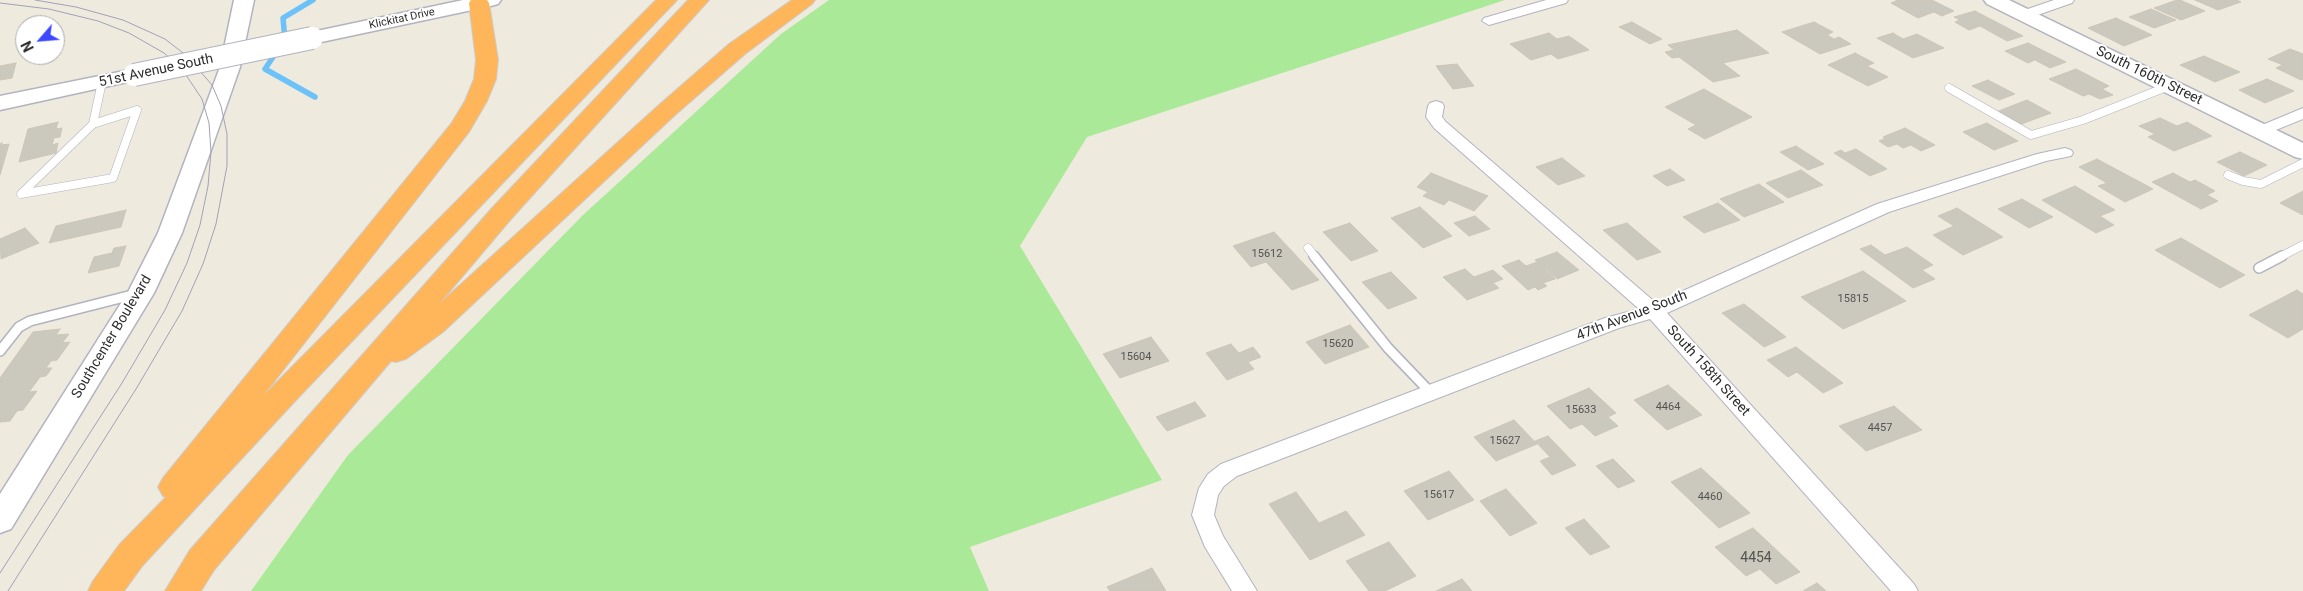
<!DOCTYPE html>
<html>
<head>
<meta charset="utf-8">
<style>
	body { margin:0 }
	#map { position:relative; width:2303px; height:591px; overflow:hidden; background:#efeade; font-family:Roboto,sans-serif }
	canvas { display:block }
	.north { position:absolute; left:15px; top:15px; width:50px; height:50px; box-sizing:border-box; background:#fff; border:1px solid #ababab; border-radius:50%; rotate:243deg; font-size:14px; font-weight:700; line-height:20px; text-align:center; color:#2d2d2d }
	.north::after { content:''; display:block; margin:auto; width:18px; height:22px; background:#3b48ff; clip-path:polygon(50% 0,100% 100%,50% 72%,0 100%) }
</style>
</head>
<body>
<div id="map">
<canvas width="2303" height="591"></canvas>
<div class="north">N</div>
</div>
<script>
const c = document.querySelector('canvas').getContext('2d');
c.lineJoin = 'round';
function fillPath(path, color) { c.fillStyle = color; c.fill(path, 'evenodd'); }
const shape = rows => new Path2D(rows.map(r => 'M' + r).join(''));
function strokePath(path, color, width, dash) { c.strokeStyle = color; c.lineWidth = width; c.lineCap = dash ? 'butt' : 'round'; c.setLineDash(dash || []); c.stroke(path); }
function label(font, color, halo, rows, align = 'center') {
  c.font = font + ' Roboto,sans-serif'; c.lineWidth = 4; c.setLineDash([]); c.textBaseline = 'middle'; c.strokeStyle = halo; c.fillStyle = color; for (const [text, x, y, turn = 0] of rows) {
    c.save(); c.translate(x, y); c.rotate((+turn || 0) * Math.PI / 180); c.textAlign = isNaN(turn) ? turn : align; if (halo) c.strokeText(text, 0, 0); c.fillText(text, 0, 0); c.restore();
  }
}
const green = shape([
	[829,0,1505,0,1087,137,1020,246,1162,480,970,547,989,591,251,591,348,455,583,215,781,34]
]);
const stream = shape([
	[285,40,283,18,313,0],
	[277,51,265,69,315,97]
]);
const building = shape([
	[1898,0,1932,0,1954,11,1942,16,1934,12,1918,18,1891,3,1898,0],
	[2177,0,2180,0,2205,11,2181,20,2154,8,2177,0],
	[2195,0,2237,0,2241,2,2218,10,2195,0],
	[2151,9,2176,20,2154,28,2129,17,2151,9],
	[1975,11,2023,36,2007,41,1980,26,1969,30,1955,22,1960,20,1954,17,1975,11],
	[2116,18,2152,35,2124,46,2088,28,2116,18],
	[1632,22,1662,39,1650,44,1619,27,1632,22],
	[1814,22,1833,32,1827,35,1834,39,1839,37,1851,44,1820,54,1782,32,1814,22],
	[1737,30,1769,53,1723,63,1740,76,1713,82,1679,57,1672,58,1665,52,1674,50,1668,45,1737,30],
	[1549,33,1557,39,1569,36,1589,50,1558,59,1551,54,1531,60,1510,44,1549,33],
	[1893,33,1903,39,1917,34,1944,48,1913,58,1877,38,1893,33],
	[2028,43,2066,62,2050,68,2035,60,2028,63,2005,51,2028,43],
	[2290,49,2303,54,2303,79,2301,80,2276,68,2283,65,2268,59,2290,49],
	[1855,53,1874,63,1867,66,1888,77,1868,86,1828,65,1855,53],
	[2204,56,2240,72,2215,82,2180,65,2204,56],
	[16,63,12,78,0,80,0,66,16,63],
	[1457,64,1474,86,1453,89,1436,66,1457,64],
	[2076,69,2109,86,2102,89,2113,95,2100,99,2089,94,2083,96,2049,79,2076,69],
	[2267,79,2294,91,2265,103,2239,90,2267,79],
	[1988,80,2015,94,1999,100,1972,86,1988,80],
	[1704,89,1752,117,1705,139,1688,129,1696,125,1665,107,1704,89],
	[2027,100,2051,113,2019,125,1996,112,2027,100],
	[2160,118,2177,126,2187,122,2212,136,2174,151,2148,137,2155,134,2139,126,2160,118],
	[58,122,56,129,62,128,60,137,54,138,52,145,58,143,56,153,19,162,28,129,58,122],
	[1987,123,2018,141,1994,150,1963,132,1987,123],
	[1905,128,1935,145,1921,151,1911,145,1903,148,1897,144,1888,147,1879,141,1886,138,1883,137,1905,128],
	[2,143,2,145,9,144,0,175,0,144,2,143],
	[1796,146,1824,164,1808,170,1780,152,1796,146],
	[1856,149,1887,169,1870,176,1834,153,1841,150,1845,153,1856,149],
	[2240,152,2267,165,2244,176,2217,162,2240,152],
	[1562,158,1585,176,1558,185,1536,167,1562,158],
	[2097,159,2153,189,2125,202,2098,186,2107,183,2079,167,2097,159],
	[1670,169,1685,180,1667,186,1653,176,1670,169],
	[1801,170,1823,185,1788,198,1766,183,1801,170],
	[1431,173,1488,196,1474,211,1449,200,1444,205,1423,196,1428,192,1417,187,1431,173],
	[2173,173,2190,182,2195,180,2215,191,2207,195,2218,201,2201,209,2152,182,2173,173],
	[1759,184,1784,202,1744,217,1720,199,1759,184],
	[2075,186,2115,210,2100,216,2114,225,2096,233,2042,200,2075,186],
	[2303,191,2303,215,2280,203,2303,191],
	[2022,199,2053,217,2029,228,1998,209,2022,199],
	[1718,203,1740,220,1704,233,1683,217,1718,203],
	[1420,207,1452,236,1423,248,1391,218,1420,207],
	[1957,208,2003,237,1963,255,1933,235,1954,226,1938,216,1957,208],
	[126,210,121,227,49,243,56,226,126,210],
	[1475,216,1490,229,1469,236,1454,223,1475,216],
	[1350,223,1378,251,1351,261,1323,232,1350,223],
	[1627,223,1661,252,1637,260,1603,230,1627,223],
	[25,228,39,243,1,259,0,239,25,228],
	[1274,232,1319,280,1292,290,1266,262,1251,267,1233,246,1274,232],
	[2181,238,2245,275,2220,288,2155,250,2181,238],
	[1871,245,1885,255,1907,247,1933,265,1922,270,1935,279,1913,288,1860,249,1871,245],
	[126,246,119,266,88,273,94,257,112,253,114,248,126,246],
	[1557,252,1579,270,1557,279,1535,260,1557,252],
	[1519,260,1526,266,1537,262,1555,279,1543,283,1547,286,1538,290,1535,287,1528,290,1502,266,1519,260],
	[1465,269,1474,277,1493,270,1503,279,1493,283,1499,288,1467,300,1443,277,1465,269],
	[1863,271,1906,301,1843,329,1801,297,1863,271],
	[1391,272,1417,298,1388,309,1362,282,1391,272],
	[2297,290,2303,294,2303,329,2288,338,2249,315,2297,290],
	[1744,304,1786,337,1764,347,1722,313,1744,304],
	[1350,325,1369,347,1325,364,1306,342,1350,325],
	[60,329,56,335,69,334,62,343,70,342,57,360,51,361,46,368,52,368,46,376,40,377,29,392,37,391,23,410,17,411,10,421,0,422,0,378,33,332,60,329],
	[1151,337,1169,361,1120,378,1103,354,1151,337],
	[1231,344,1239,353,1253,347,1261,357,1248,362,1254,369,1227,380,1206,353,1231,344],
	[1796,347,1843,383,1823,393,1797,372,1788,377,1767,360,1796,347],
	[1668,385,1702,415,1667,430,1634,400,1668,385],
	[1589,388,1616,413,1608,417,1618,426,1595,436,1582,424,1570,429,1547,406,1589,388],
	[1195,402,1206,416,1167,431,1156,417,1195,402],
	[1894,406,1922,430,1866,451,1839,426,1894,406],
	[1514,420,1537,444,1496,461,1474,437,1514,420],
	[1548,436,1576,465,1552,475,1540,461,1550,457,1535,441,1548,436],
	[1613,459,1635,481,1618,488,1596,466,1613,459],
	[1701,468,1750,513,1719,528,1671,482,1701,468],
	[1449,471,1474,500,1428,520,1404,491,1449,471],
	[1506,489,1537,523,1510,536,1480,501,1506,489],
	[1296,492,1319,523,1346,511,1365,535,1310,560,1269,504,1296,492],
	[1584,519,1610,547,1590,555,1565,528,1584,519],
	[1753,528,1800,572,1776,584,1760,569,1746,576,1715,547,1753,528],
	[1389,542,1416,576,1385,591,1369,591,1346,561,1389,542],
	[1152,568,1166,591,1110,591,1107,587,1152,568],
	[1462,579,1472,591,1436,591,1462,579],
	[1817,583,1826,591,1803,591,1817,583]
]);
const laneFar1 = shape([
	[1949,88,2031,135,2083,120,2169,86],
	[137,110,113,178,21,194,93,124,137,110],
	[93,124,102,82],
	[2228,175,2243,181,2261,184,2303,163],
	[1308,248,1315,257],
	[2280,257,2303,245]
]);
const lane = shape([
	[1314,256,1388,348,1431,393],
	[2259,268,2282,256],
	[0,351,19,327,30,321,136,294]
]);
const street = shape([
	[1546,0,1568,0,1566,3,1489,25,1482,21,1484,18,1546,0],
	[2054,0,2074,0,2072,3,2029,18,2024,19,2017,15,2019,12,2054,0],
	[1436,101,1442,103,1444,106,1442,117,1446,122,1656,303,1877,204,2037,154,2065,148,2071,150,2073,153,2071,156,2046,161,1889,212,1667,313,1914,584,1918,591,1891,591,1650,319,1619,328,1237,476,1224,486,1218,495,1214,515,1223,536,1257,591,1232,591,1205,547,1192,515,1199,488,1208,474,1221,464,1605,318,1639,309,1434,128,1426,117,1428,106,1430,103,1436,101],
	[2303,108,2303,119,2261,136,2255,134,2253,131,2255,128,2303,108]
]);
const secondary = shape([
	[234,0,254,0,240,67,182,233,154,293,11,529,0,533,0,494,128,292,158,233,220,67,234,0],
	[463,0,501,0,498,4,491,6,312,44,305,42,302,38,305,34,312,32,463,0],
	[1984,0,2009,0,2303,143,2303,159,2295,157,1987,4,1984,0],
	[134,69,141,71,145,75,141,79,0,110,0,96,134,69]
]);
const highway = shape([
	[471,0,487,0,489,3,498,60,496,79,487,101,469,132,263,396,656,0,677,0,297,399,143,565,124,591,88,591,93,581,119,545,166,497,163,496,158,487,163,478,451,124,465,101,474,79,476,60,469,3,471,0],
	[688,0,709,0,511,219,439,304,659,105,729,44,792,0,815,0,812,4,745,54,675,115,443,332,406,359,396,362,391,361,214,570,201,591,165,591,190,550,493,207,688,0]
]);
const tram = shape([
	[0,3,49,9,98,21,129,33,164,53,182,69,202,99,209,123,211,152,208,186,200,225,187,263,165,310,122,383,0,573],
	[8,591,136,389,182,311,203,264,216,224,227,166,227,134,221,106,212,85,187,56,165,39,123,20,76,7,35,0]
]);
const secondaryBridge = shape([
	[134,75,312,38]
]);
const farStreetnames = [
	["Klickitat Drive",402,19,-12]
];
const numberNames = [
	["15612",1267,254],
	["15815",1853,299],
	["15620",1338,344],
	["15604",1136,357],
	["4464",1668,407],
	["15633",1581,410],
	["4457",1880,428],
	["15627",1505,441],
	["15617",1439,495],
	["4460",1710,497]
];
const streetNames = [
	["51st Avenue South",156,71,-12],
	["South 160th Street",2149,76,26],
	["47th Avenue South",1632,316,-21],
	["Southcenter Boulevard",112,337,-59],
	["South 158th Street",1708,371,48]
];
const nearNumbernames = [
	["4454",1756,558]
];
fillPath(green, '#a9e997');
strokePath(stream, '#6bc1f8', 5.5);
fillPath(building, '#cbc8bd');
strokePath(building, '#cbc6b7', 1);
strokePath(laneFar1, '#b2b3c1', 9);
strokePath(lane, '#b2b3c1', 12);
strokePath(street, '#b2b3c1', 2);
strokePath(secondary, '#b2b3c1', 3);
strokePath(highway, '#cdcdcd', 2);
strokePath(laneFar1, '#fff', 8);
strokePath(lane, '#fff', 9);
fillPath(street, '#fff');
fillPath(secondary, '#fff');
fillPath(highway, '#ffb559');
strokePath(tram, '#a0a1b8', 1);
strokePath(secondaryBridge, '#b2b3c1', 24, []);
strokePath(secondaryBridge, '#fff', 22);
label('11px', '#2d2d2d', '#fff', farStreetnames);
label('11px', '#545451', null, numberNames);
label('14px', '#2d2d2d', '#fff', streetNames);
label('14px', '#545451', null, nearNumbernames);
</script>
</body>
</html>
